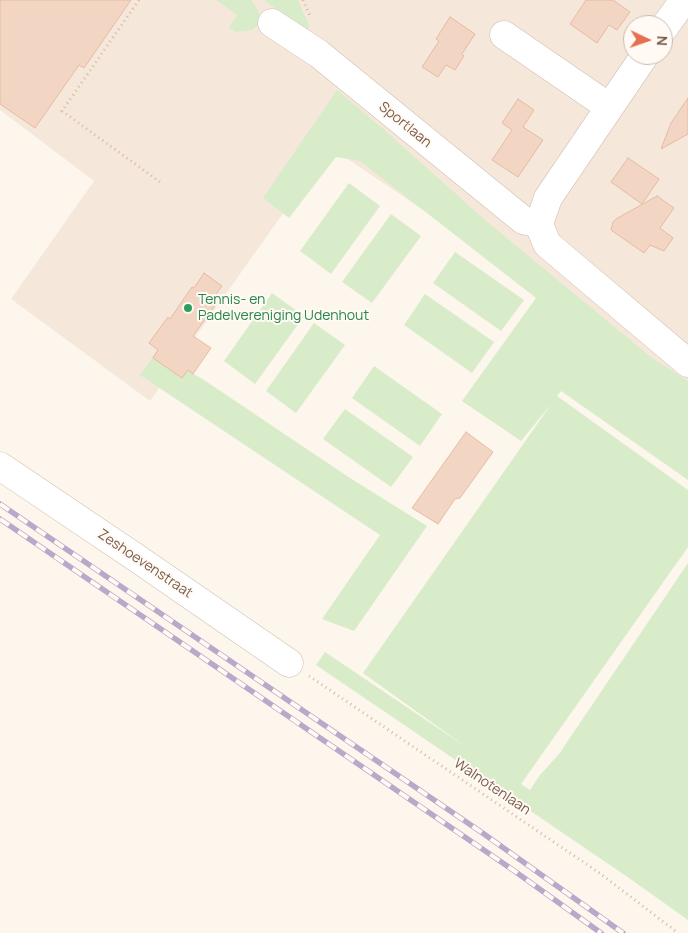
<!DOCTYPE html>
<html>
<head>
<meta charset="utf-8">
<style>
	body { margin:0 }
	#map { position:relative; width:688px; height:933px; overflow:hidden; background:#fdf6ec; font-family:Manrope,sans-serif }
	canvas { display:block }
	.north { position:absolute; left:623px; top:15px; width:50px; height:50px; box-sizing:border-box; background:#fffaf3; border:1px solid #cabbb1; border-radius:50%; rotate:93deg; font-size:14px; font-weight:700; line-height:20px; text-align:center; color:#7a5c4d }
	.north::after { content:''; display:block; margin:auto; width:18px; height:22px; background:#e76f51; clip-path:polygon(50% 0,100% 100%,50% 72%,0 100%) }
</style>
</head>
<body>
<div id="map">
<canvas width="688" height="933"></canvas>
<div class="north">N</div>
</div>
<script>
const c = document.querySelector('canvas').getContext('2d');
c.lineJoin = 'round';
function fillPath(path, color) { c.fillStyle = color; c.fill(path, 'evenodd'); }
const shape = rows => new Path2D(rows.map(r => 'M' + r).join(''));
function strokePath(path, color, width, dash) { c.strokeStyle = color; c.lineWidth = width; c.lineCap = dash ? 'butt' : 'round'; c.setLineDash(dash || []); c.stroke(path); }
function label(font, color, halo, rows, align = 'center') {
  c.font = font + ' Manrope,sans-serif'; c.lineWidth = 4; c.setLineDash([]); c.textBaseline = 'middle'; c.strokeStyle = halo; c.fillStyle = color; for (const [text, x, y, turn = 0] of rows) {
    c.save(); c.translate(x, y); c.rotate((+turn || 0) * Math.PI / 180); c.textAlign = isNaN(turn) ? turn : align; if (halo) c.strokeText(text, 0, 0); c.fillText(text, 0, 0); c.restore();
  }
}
const residential = shape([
	[0,0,688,0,688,383,602,331,330,147,150,401,11,299,94,181,0,110],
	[633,25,663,25,663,55,633,55]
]);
const green = shape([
	[216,0,251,0,259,12,259,19,258,25,252,30,235,32,229,27,237,15],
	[264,0,298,0,302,10,307,20,309,26,308,30,304,30],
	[337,90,382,128,485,220,652,358,688,381,688,480,561,391,557,396,688,490,688,547,521,784,530,790,540,775,559,754,688,563,688,920,629,878,316,665,325,652,466,747,363,673,552,403,521,441,462,401,536,298,360,161,336,157,289,218,263,198],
	[349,183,380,206,331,274,300,251],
	[391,214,421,236,372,303,342,282],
	[455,252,524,300,501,331,433,283],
	[272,293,304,316,255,384,224,361],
	[425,294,494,342,472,373,404,325],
	[314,323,345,345,296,413,266,391],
	[156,352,204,380,350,478,427,526,354,631,322,619,380,535,140,375],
	[374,366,442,414,420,446,352,398],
	[345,409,413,457,391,487,323,439]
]);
const building = shape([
	[0,0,131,0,84,68,79,65,35,128,0,104,0,0],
	[586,0,613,0,630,12,617,30,609,25,597,43,570,24,586,0],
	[450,17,475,34,462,54,464,56,455,70,446,65,438,77,422,67,439,41,436,39,450,17],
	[688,98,688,134,661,149,671,123,688,98],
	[518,99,534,110,523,127,543,140,518,177,492,160,512,130,502,123,518,99],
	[628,158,659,179,642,204,611,182,628,158],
	[657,196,674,208,660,228,673,238,664,251,650,245,644,253,611,230,613,222,616,219,657,196],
	[204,273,222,286,211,301,216,304,193,336,211,348,193,374,188,370,182,378,153,358,158,350,149,343,168,317,170,319,192,287,194,288,204,273],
	[466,432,493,452,460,498,455,499,438,524,412,508,466,432]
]);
const path = shape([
	[139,0,62,111,160,182],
	[303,0,311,18],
	[309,676,598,872,678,933]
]);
const minor = shape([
	[272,23,319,54,523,220,539,224],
	[663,29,684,0],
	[504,35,609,107],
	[645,55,548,198,539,224,547,244,688,363],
	[0,466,138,559,289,663]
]);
const rail = shape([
	[0,504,484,834,623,933],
	[0,519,513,870,601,933]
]);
const markers = [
	[188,308,5,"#2e9e5b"]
];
const streetNames = [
	["Sportlaan",405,125,39],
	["Zeshoevenstraat",145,564,34],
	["Walnotenlaan",492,787,34]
];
const leisureNames = [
	["Tennis- en",198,300],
	["Padelvereniging Udenhout",198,316]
];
fillPath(residential, '#f5e8da');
fillPath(green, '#d8ecc9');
fillPath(building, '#f3d5c3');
strokePath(building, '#e6bba3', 1);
strokePath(minor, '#d1beb0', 29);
strokePath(path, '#d9b8a5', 3, [1, 4]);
strokePath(minor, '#fff', 28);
strokePath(rail, '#b9a8c9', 5.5);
strokePath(rail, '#fffaf3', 4, [11]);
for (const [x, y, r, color] of markers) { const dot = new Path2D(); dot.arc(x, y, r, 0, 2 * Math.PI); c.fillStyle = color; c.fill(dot); strokePath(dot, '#fffaf3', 2); }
label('14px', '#7a5c4d', '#fffaf3', streetNames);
label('14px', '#27864d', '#fffaf3', leisureNames, 'left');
</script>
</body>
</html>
